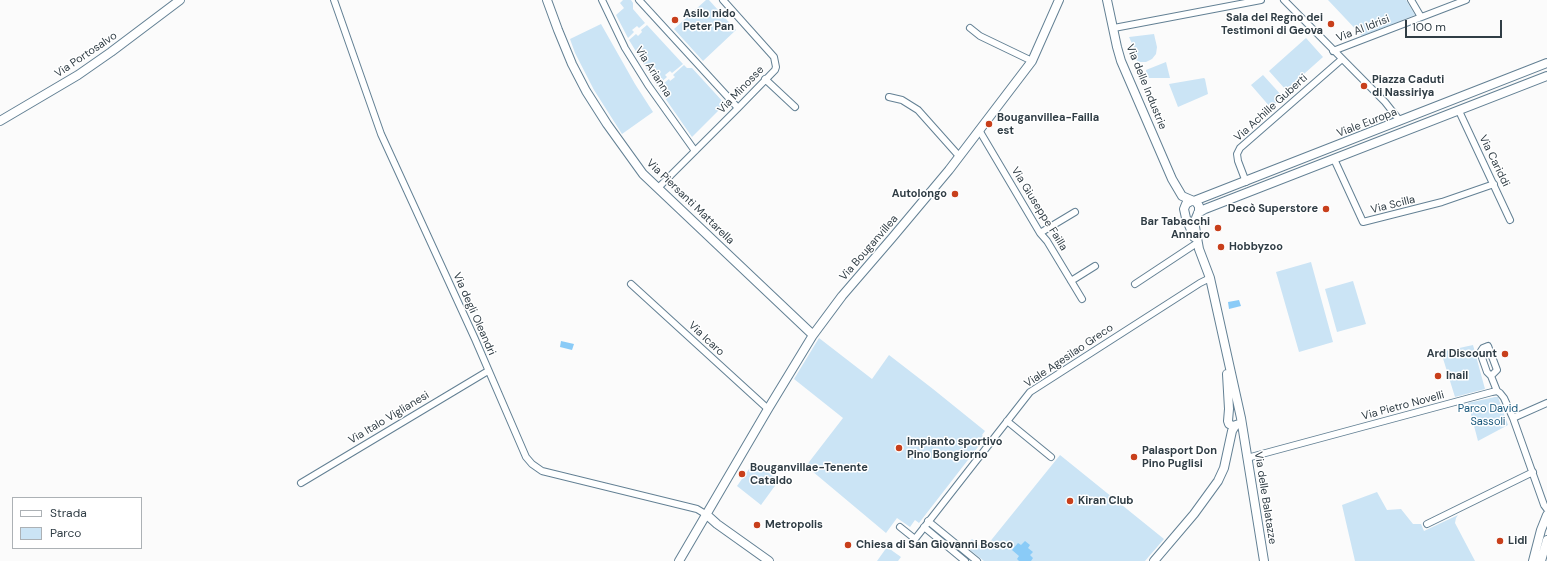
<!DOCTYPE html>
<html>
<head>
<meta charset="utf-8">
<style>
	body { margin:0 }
	#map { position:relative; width:1547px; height:561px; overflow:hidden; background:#fbfbfb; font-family:"DM Sans",sans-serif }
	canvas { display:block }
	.legend { position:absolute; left:12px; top:497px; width:130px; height:52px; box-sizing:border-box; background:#fff; border:1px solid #acb1b5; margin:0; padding:5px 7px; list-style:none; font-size:12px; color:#303d45 }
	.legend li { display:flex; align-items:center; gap:8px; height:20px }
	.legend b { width:20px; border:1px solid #acb1b5 }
	.scale { position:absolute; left:1405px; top:20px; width:97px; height:18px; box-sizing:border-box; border:2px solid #303d45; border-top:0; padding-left:5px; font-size:12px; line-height:14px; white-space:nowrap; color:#303d45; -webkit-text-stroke:3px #fff; paint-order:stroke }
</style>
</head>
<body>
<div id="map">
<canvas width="1547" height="561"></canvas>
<ul class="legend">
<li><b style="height:5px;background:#fff"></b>Strada</li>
<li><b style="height:11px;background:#cbe4f5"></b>Parco</li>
</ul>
<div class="scale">100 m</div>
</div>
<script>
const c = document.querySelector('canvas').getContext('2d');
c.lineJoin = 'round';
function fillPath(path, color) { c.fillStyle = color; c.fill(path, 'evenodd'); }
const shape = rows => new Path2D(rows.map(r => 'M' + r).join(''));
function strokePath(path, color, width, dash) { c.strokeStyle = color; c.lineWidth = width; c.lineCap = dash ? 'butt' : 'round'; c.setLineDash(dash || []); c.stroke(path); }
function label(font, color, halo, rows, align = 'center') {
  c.font = font + ' "DM Sans",sans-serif'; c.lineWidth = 3; c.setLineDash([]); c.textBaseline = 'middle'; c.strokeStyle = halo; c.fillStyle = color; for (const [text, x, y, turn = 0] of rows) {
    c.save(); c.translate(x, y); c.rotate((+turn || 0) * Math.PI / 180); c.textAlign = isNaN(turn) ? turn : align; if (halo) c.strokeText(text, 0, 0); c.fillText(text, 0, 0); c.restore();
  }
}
const green = shape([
	[623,0,631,0,633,3,633,9,645,23,639,28,637,26,632,30,634,32,628,38,616,15,624,8,620,3],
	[706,0,709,0,736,30,703,61,674,29],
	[1328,0,1406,0,1415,15,1362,36],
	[601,24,635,84,653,112,622,134,594,90,575,53,570,39],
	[647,25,683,64,672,73,670,71,665,75,667,77,657,86,629,40,636,34,638,36,642,32,641,30],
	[1154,34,1157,47,1156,54,1152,59,1146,62,1139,62,1135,59,1136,52,1129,37],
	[1306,38,1323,57,1286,90,1269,71],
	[1166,62,1170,78,1149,78,1147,76,1146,70],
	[684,65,687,68,692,68,725,104,692,137,658,88,669,79,670,81,675,77,673,75],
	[1263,75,1283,97,1271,108,1251,85],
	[1204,78,1205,79,1208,94,1178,107,1169,84],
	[1311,262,1333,342,1299,352,1276,272],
	[1353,281,1366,324,1337,332,1325,289],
	[819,338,872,379,889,355,933,389,985,431,982,435,985,438,919,523,915,520,910,527,897,518,886,533,806,466,843,418,794,379],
	[1473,345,1485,389,1455,397,1441,352],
	[1495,397,1498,397,1499,400,1508,425,1478,441,1468,403],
	[1060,455,1164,539,1145,561,984,561,965,546,972,539,984,549],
	[754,462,776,478,777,483,761,505,737,486],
	[1377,492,1387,510,1401,509,1413,524,1421,524,1424,531,1458,515,1456,518,1455,523,1475,561,1355,561,1342,505],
	[887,547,901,557,898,561,877,561]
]);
const water = shape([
	[1239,300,1241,306,1229,309,1228,302],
	[561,341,574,344,572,350,560,347],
	[1025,541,1030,545,1028,548,1033,552,1030,555,1033,558,1031,561,1019,561,1017,559,1019,556,1012,550,1018,543,1021,545]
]);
const street = shape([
	[334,0,381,134,475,339,526,457,532,464,542,471,697,509,707,515],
	[602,0,625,48,648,85,695,151],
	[639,0,738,108],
	[1284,0,1385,102,1400,121],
	[1411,0,1421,17],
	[970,28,980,36,1032,61],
	[1114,28,1261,0],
	[1333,51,1466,0],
	[765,79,795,107],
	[889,97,902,100,918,110,959,156],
	[1459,111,1510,220],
	[979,130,1040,233,1047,241,1082,299],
	[1334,159,1363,222,1442,202,1494,184],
	[1246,182,1238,161,1237,154,1240,148,1342,59],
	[658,188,738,108,775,70,776,67,774,57,723,0],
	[1040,233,1075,212],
	[1071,281,1095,266],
	[631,284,768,409],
	[1135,284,1197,243],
	[1491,376,1487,372,1481,355,1481,351,1483,348,1488,346,1497,370,1491,376,1497,391],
	[1513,418,1544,505,1547,509],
	[1007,421,1051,457],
	[1247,458,1492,392,1497,391,1500,393,1504,398,1513,418,1547,403],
	[301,483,488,371],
	[928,521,977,561],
	[1427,524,1533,472],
	[900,527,915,539,1030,392,1200,283,1210,278],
	[924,527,965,561]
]);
const secondary = shape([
	[547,0,558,30,572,64,586,91,607,124,643,174,813,335],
	[1107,0,1117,47,1121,61,1172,179,1182,196,1196,202,1199,206,1199,211,1196,218,1195,227,1199,249,1210,278,1241,418,1264,561],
	[0,121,78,75,111,52,180,0],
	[1191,201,1186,204,1184,209,1186,218,1194,237],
	[1194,201,1547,63],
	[1198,213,1205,209,1547,76],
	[1227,374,1229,409,1228,421,1229,424,1233,426,1239,424],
	[707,515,717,524,769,561],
	[679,561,768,409,813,335,842,296,892,238,949,170,1032,61,1059,0],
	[1154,561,1194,514,1218,481,1224,468,1232,431,1235,426],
	[1533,561,1541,530,1547,515],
	[1541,561,1547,540]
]);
const markers = [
	[675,20,4,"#c83f1b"],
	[1331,24,4,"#c83f1b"],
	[1364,86,4,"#c83f1b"],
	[989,124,4,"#c83f1b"],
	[955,194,4,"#c83f1b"],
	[1326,209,4,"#c83f1b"],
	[1218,228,4,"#c83f1b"],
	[1221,247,4,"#c83f1b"],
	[1505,354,4,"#c83f1b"],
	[1438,376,4,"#c83f1b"],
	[899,448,4,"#c83f1b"],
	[1134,457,4,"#c83f1b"],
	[742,474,4,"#c83f1b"],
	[1070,501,4,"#c83f1b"],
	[757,525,4,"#c83f1b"],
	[1500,541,4,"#c83f1b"],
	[848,545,4,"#c83f1b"]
];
const poiNames = [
	["Asilo nido",683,14],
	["Peter Pan",683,27],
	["Sala del Regno dei",1323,18,"right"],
	["Testimoni di Geova",1323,31,"right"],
	["Piazza Caduti",1372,80],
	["di Nassiriya",1372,93],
	["Bouganvillea-Failla",997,118],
	["est",997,131],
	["Autolongo",947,194,"right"],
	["Decò Superstore",1318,209,"right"],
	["Bar Tabacchi",1210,222,"right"],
	["Annaro",1210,235,"right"],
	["Hobbyzoo",1229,247],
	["Ard Discount",1497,354,"right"],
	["Inail",1446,376],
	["Impianto sportivo",907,442],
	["Pino Bongiorno",907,455],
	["Palasport Don",1142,451],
	["Pino Puglisi",1142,464],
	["Bouganvillae-Tenente",750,468],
	["Cataldo",750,481],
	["Kiran Club",1078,501],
	["Metropolis",765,525],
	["Lidl",1508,541],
	["Chiesa di San Giovanni Bosco",856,545]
];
const streetNames = [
	["Via Al Idrisi",1363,29,-21],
	["Via Portosalvo",86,55,-34],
	["Via Arianna",653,72,57],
	["Via delle Industrie",1146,87,68],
	["Via Minosse",741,90,-46],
	["Via Achille Guberti",1271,108,-42],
	["Viale Europa",1367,123,-21],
	["Via Cariddi",1494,161,64],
	["Via Piersanti Mattarella",690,202,44],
	["Via Scilla",1393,205,-14],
	["Via Giuseppe Failla",1039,209,58],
	["Via Bouganvillea",869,248,-49],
	["Via degli Oleandri",474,314,66],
	["Via Icaro",706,339,43],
	["Viale Agesilao Greco",1069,356,-34],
	["Via Pietro Novelli",1403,406,-15],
	["Via Italo Viglianesi",389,418,-31],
	["Via delle Balatazze",1265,498,81]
];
const parkNames = [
	["Parco David",1488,409],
	["Sassoli",1488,422]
];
fillPath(green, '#cbe4f5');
fillPath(water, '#8acbf7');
strokePath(street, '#638094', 8);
strokePath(secondary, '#638094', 10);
strokePath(street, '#fff', 6);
strokePath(secondary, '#fff', 8);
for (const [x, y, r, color] of markers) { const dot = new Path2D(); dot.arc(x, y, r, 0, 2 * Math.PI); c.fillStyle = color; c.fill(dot); strokePath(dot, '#fff', 1.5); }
label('bold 11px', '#303d45', '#fff', poiNames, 'left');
label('11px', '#303d45', '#fff', streetNames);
label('11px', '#17577b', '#fff', parkNames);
</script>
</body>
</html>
